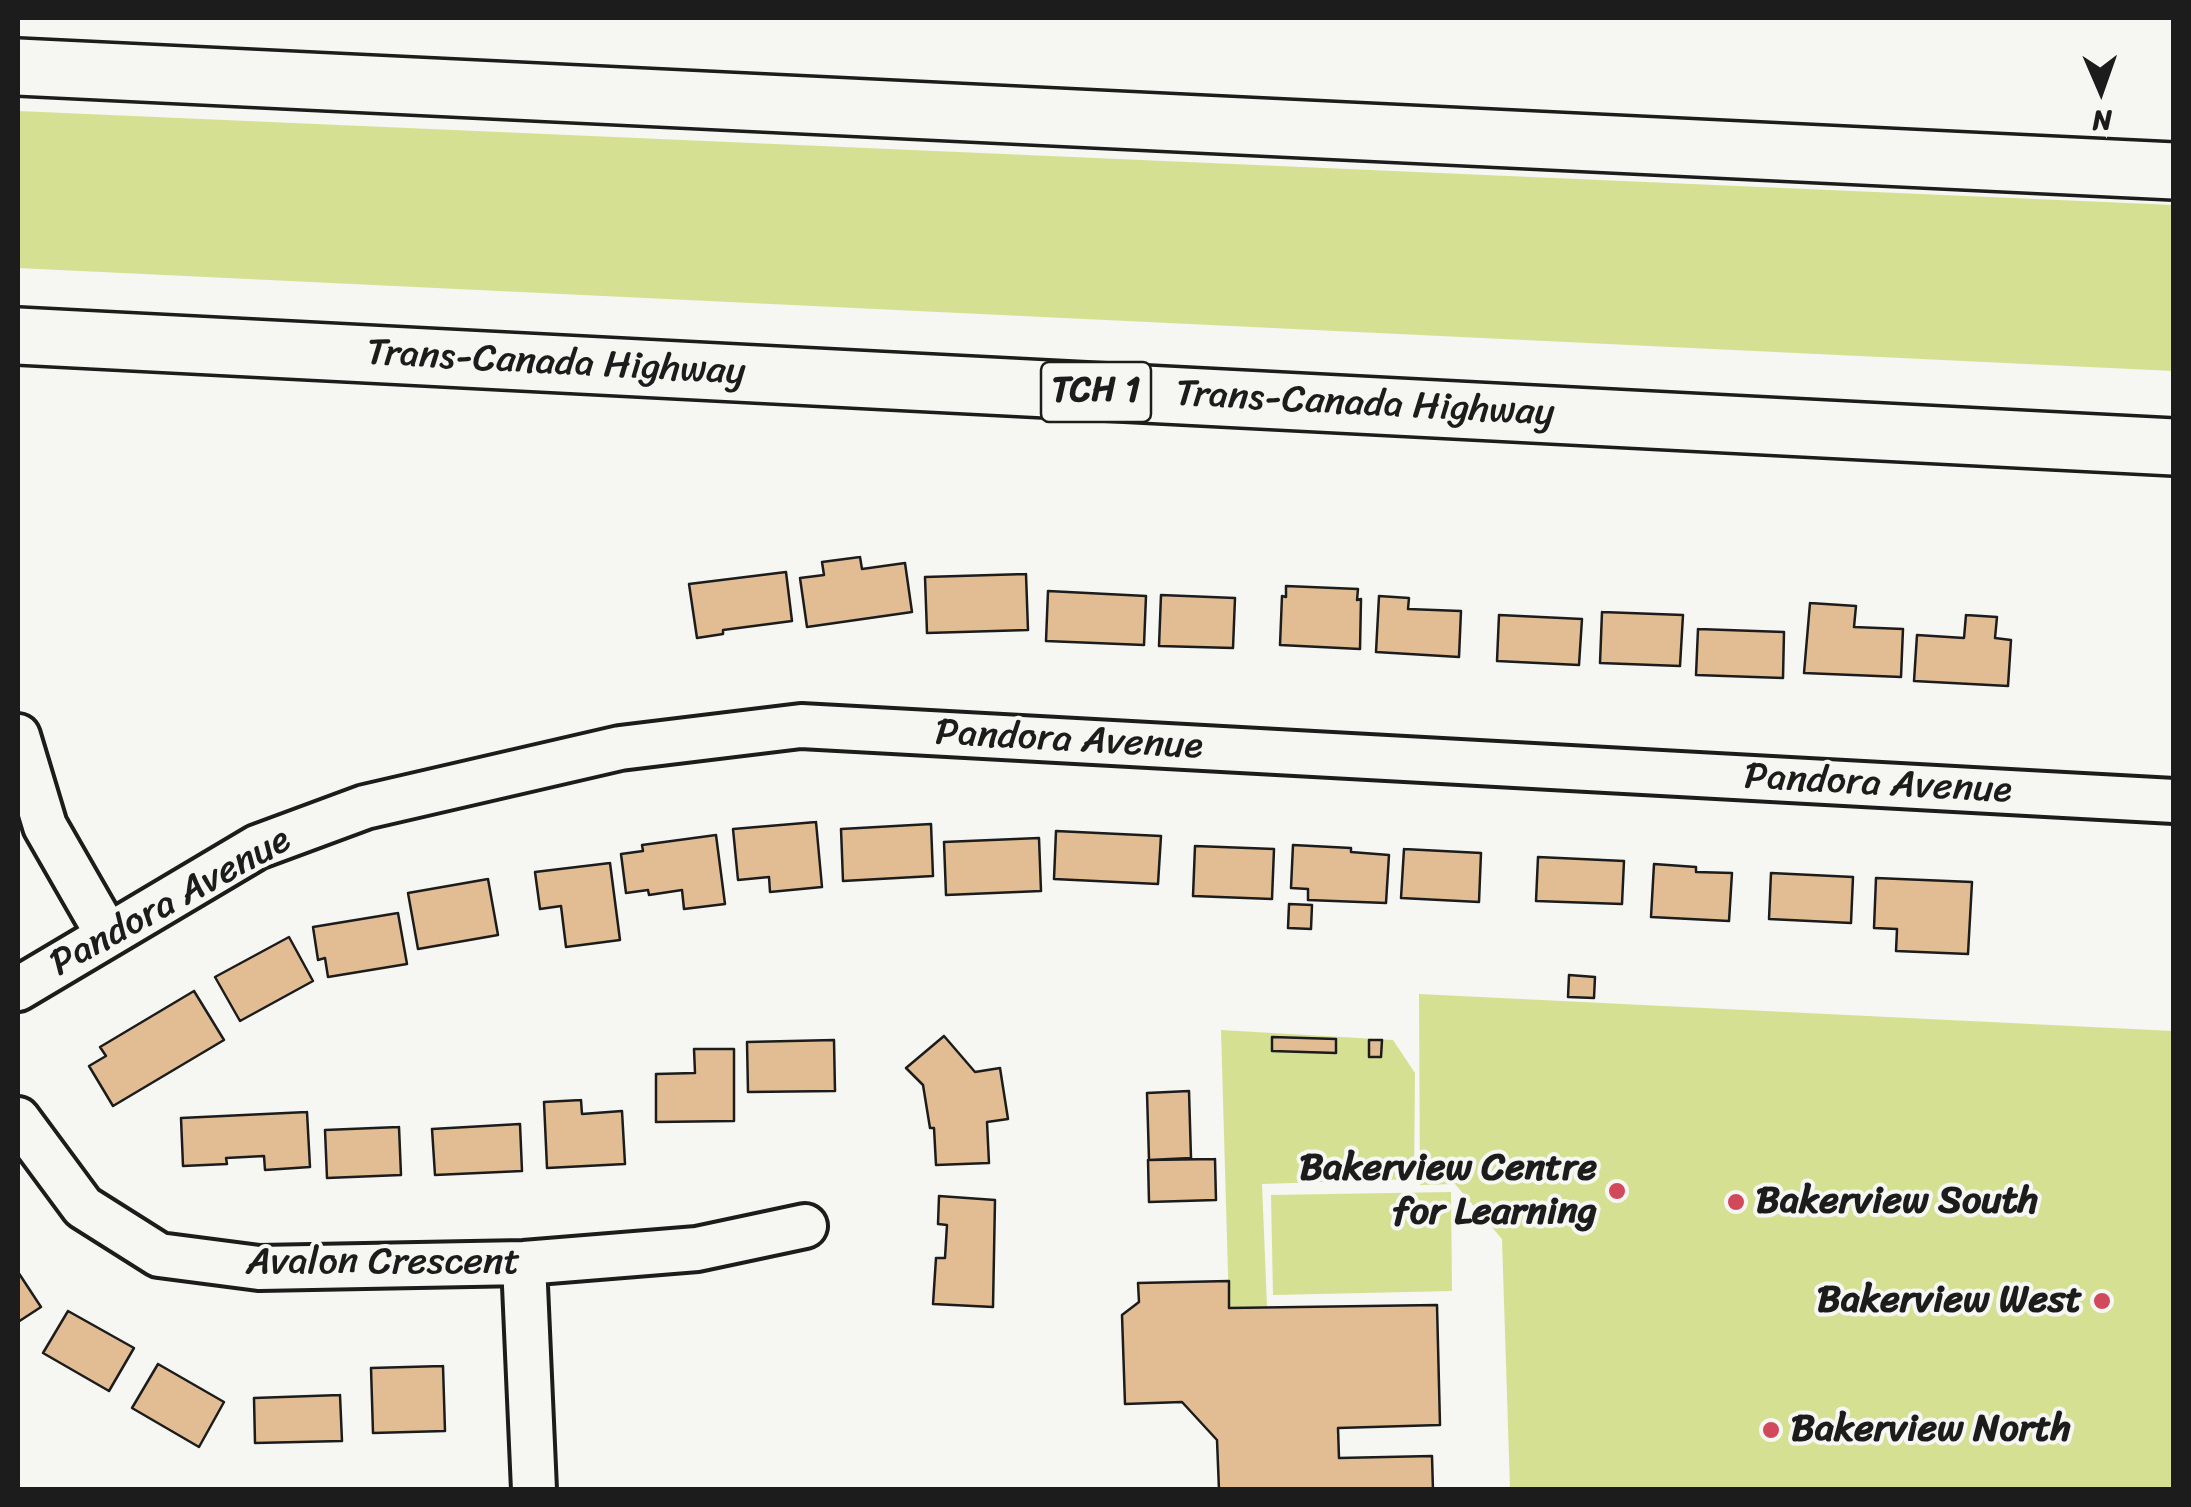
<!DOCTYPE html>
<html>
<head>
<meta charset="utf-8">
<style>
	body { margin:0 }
	#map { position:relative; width:2191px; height:1507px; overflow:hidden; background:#f6f6f2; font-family:Sriracha,sans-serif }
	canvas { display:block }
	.frame { position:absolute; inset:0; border:20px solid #1c1c1c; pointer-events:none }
	.north { position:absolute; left:2051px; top:40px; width:100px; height:100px; -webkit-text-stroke:8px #f6f6f2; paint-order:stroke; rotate:178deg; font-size:28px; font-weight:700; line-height:40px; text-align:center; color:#1c1c1c }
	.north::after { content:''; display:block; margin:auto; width:35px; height:45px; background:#1c1c1c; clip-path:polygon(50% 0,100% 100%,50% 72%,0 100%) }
</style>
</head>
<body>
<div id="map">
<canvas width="2191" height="1507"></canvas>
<div class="frame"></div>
<div class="north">N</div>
</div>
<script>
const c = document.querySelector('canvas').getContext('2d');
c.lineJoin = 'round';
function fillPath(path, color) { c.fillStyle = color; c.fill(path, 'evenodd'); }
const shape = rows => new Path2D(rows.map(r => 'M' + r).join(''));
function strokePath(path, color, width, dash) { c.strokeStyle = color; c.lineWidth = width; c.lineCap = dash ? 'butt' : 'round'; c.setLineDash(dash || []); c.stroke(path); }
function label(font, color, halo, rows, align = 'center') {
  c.font = font + ' Sriracha,sans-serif'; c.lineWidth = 8; c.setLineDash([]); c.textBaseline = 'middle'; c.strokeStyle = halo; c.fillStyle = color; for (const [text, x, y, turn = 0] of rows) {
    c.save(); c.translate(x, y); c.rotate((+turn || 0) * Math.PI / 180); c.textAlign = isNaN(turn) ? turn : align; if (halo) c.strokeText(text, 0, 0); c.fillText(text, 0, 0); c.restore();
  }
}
const green = shape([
	[18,111,2173,205,2173,371,18,268],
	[1419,994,2173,1031,2173,1489,1510,1489,1502,1239,1455,1184,1420,1185],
	[1221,1030,1393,1040,1415,1073,1414,1179,1262,1184,1267,1307,1229,1308],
	[1451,1192,1452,1291,1273,1295,1271,1195]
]);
const building = shape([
	[860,557,862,569,905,563,912,612,807,627,800,578,824,575,822,562,860,557],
	[786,572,792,621,723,630,723,634,697,638,689,584,786,572],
	[1026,574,1028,630,927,633,925,577,1026,574],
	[1286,586,1358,589,1357,600,1361,599,1360,649,1280,645,1282,596,1286,597,1286,586],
	[1048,591,1146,596,1144,645,1046,641,1048,591],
	[1161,595,1235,598,1233,648,1159,646,1161,595],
	[1379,596,1409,598,1408,609,1461,611,1459,657,1376,652,1379,596],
	[1810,603,1856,606,1854,627,1903,629,1901,677,1804,673,1810,603],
	[1602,612,1683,615,1680,666,1600,663,1602,612],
	[1499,615,1582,619,1579,665,1497,661,1499,615],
	[1966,615,1997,617,1995,638,2011,640,2008,686,1914,681,1917,635,1964,638,1966,615],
	[1698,629,1784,632,1783,678,1696,675,1698,629],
	[816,822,822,887,770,892,769,877,738,880,733,829,816,822],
	[931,824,933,876,843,881,841,829,931,824],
	[1056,831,1161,836,1158,884,1054,879,1056,831],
	[716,835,725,904,684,909,682,890,649,895,648,890,626,893,621,854,643,851,642,845,716,835],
	[1039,838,1041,891,946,895,944,842,1039,838],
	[1293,845,1351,848,1351,852,1389,855,1386,903,1308,900,1308,889,1291,888,1293,845],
	[1195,846,1274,849,1272,899,1193,896,1195,846],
	[1404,849,1481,853,1479,902,1401,898,1404,849],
	[1538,857,1624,861,1622,904,1536,901,1538,857],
	[610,863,620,940,566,947,561,906,540,909,535,872,610,863],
	[1654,864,1696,867,1696,872,1732,873,1729,921,1651,917,1654,864],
	[1771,873,1853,877,1851,923,1769,919,1771,873],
	[1876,878,1972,882,1968,954,1896,951,1897,929,1874,928,1876,878],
	[488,879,498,935,418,949,408,893,488,879],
	[1289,904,1312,905,1311,929,1288,928,1289,904],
	[398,913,407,964,328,977,325,958,318,960,313,927,398,913],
	[289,937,313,981,240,1021,215,977,289,937],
	[1569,975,1595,977,1594,998,1568,997,1569,975],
	[194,991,224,1040,113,1106,89,1066,106,1056,100,1047,194,991],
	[944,1036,975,1072,1000,1068,1008,1119,987,1122,989,1163,936,1165,934,1128,930,1128,923,1085,906,1068,944,1036],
	[1272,1037,1336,1039,1336,1053,1272,1051,1272,1037],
	[834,1040,835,1091,748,1092,747,1042,834,1040],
	[1369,1040,1382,1040,1381,1057,1369,1057,1369,1040],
	[694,1049,734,1049,734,1121,656,1122,656,1074,695,1073,694,1049],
	[1189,1091,1191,1158,1149,1160,1147,1093,1189,1091],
	[581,1100,582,1114,622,1111,625,1164,547,1168,544,1102,581,1100],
	[307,1112,310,1167,265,1170,264,1156,226,1158,227,1164,183,1166,181,1118,307,1112],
	[520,1124,522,1171,435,1175,432,1129,520,1124],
	[399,1127,401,1175,327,1178,325,1130,399,1127],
	[1215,1159,1216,1200,1149,1202,1148,1160,1215,1159],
	[939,1196,995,1200,993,1307,933,1304,936,1258,945,1258,947,1225,938,1224,939,1196],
	[18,1272,41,1307,18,1322,18,1272],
	[1229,1281,1229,1308,1437,1305,1440,1425,1338,1428,1339,1458,1432,1456,1433,1490,1219,1490,1217,1440,1182,1402,1125,1404,1122,1315,1139,1302,1138,1283,1229,1281],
	[68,1311,134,1348,109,1391,43,1353,68,1311],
	[158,1364,224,1402,199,1447,132,1408,158,1364],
	[443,1366,445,1431,373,1433,371,1368,443,1366],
	[340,1395,342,1441,255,1443,254,1398,340,1395]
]);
const street = shape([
	[18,736,45,826,107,934],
	[18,989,257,847,365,807,620,748,801,726,2174,801],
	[18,1119,83,1207,159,1255,259,1268,524,1263,697,1249,805,1226],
	[524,1263,534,1490]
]);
const highway = shape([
	[18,67,2174,171],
	[18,336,2174,447]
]);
const markers = [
	[1617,1191,10,"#d1495b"],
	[1736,1202,10,"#d1495b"],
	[2102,1301,10,"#d1495b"],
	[1771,1430,10,"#d1495b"]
];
const shields = [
	[1096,392,110]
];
const shieldNames = [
	["TCH 1",1096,392]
];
const streetNames = [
	["Trans-Canada Highway",556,364,3],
	["Trans-Canada Highway",1365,405,3],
	["Pandora Avenue",1069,741,3],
	["Pandora Avenue",1878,785,3],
	["Pandora Avenue",171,903,-29],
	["Avalon Crescent",383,1263]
];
const poiNames = [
	["Bakerview Centre",1597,1169],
	["for Learning",1597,1213],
	["Bakerview South",1756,1202,"left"],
	["Bakerview West",2082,1301],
	["Bakerview North",1791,1430,"left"]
];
fillPath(green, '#d5e093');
fillPath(building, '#e2bc93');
strokePath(building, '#1c1c1c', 2.5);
strokePath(street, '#1c1c1c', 50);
strokePath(highway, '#1c1c1c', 62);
strokePath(street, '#f6f6f2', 42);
strokePath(highway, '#f6f6f2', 55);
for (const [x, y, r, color] of markers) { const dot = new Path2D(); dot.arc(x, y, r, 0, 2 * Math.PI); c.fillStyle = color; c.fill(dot); strokePath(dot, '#f6f6f2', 4); }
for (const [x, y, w] of shields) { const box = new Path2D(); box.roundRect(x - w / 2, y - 30, w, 60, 8); c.fillStyle = '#f6f6f2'; c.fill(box); strokePath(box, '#1c1c1c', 2.5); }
label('bold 35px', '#1c1c1c', null, shieldNames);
label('38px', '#1c1c1c', '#f6f6f2', streetNames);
label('bold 38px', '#1c1c1c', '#f6f6f2', poiNames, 'right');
</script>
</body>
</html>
